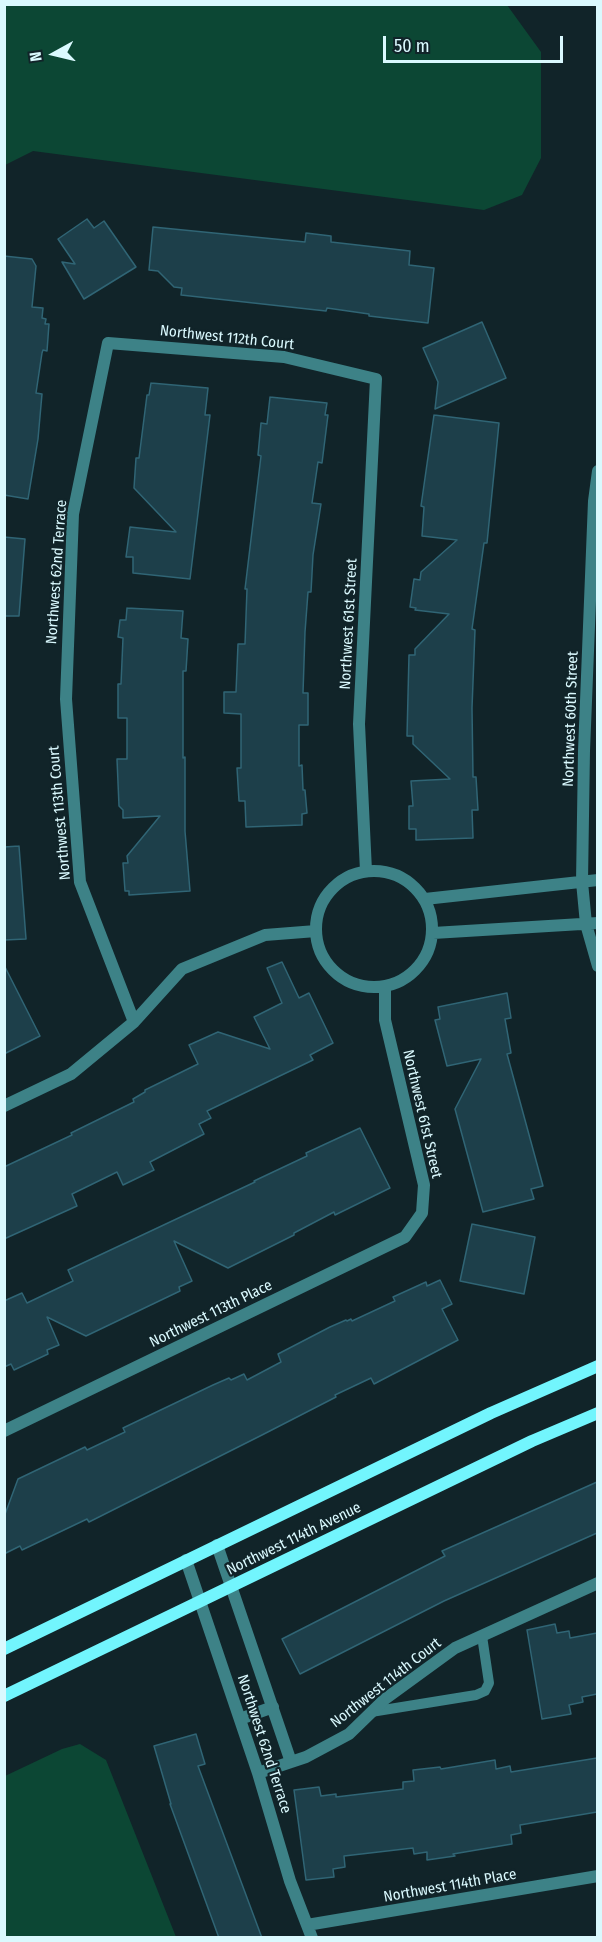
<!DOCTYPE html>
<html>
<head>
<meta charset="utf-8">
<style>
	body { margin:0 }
	#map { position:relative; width:602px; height:1942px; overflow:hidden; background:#112429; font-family:"Fira Sans Condensed",sans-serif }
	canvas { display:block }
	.frame { position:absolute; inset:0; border:6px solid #daf9fe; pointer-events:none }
	.north { position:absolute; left:24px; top:24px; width:60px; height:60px; -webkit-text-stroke:4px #112429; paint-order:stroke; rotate:262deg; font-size:16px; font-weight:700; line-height:24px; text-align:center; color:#daf9fe }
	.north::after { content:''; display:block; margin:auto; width:21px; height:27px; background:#daf9fe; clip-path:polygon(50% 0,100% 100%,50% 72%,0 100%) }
	.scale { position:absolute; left:383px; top:36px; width:180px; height:27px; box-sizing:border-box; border:3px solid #daf9fe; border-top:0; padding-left:8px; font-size:18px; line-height:21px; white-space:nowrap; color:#daf9fe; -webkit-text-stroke:4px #112429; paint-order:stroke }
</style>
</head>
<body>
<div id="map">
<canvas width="602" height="1942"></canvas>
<div class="frame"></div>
<div class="north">N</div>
<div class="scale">50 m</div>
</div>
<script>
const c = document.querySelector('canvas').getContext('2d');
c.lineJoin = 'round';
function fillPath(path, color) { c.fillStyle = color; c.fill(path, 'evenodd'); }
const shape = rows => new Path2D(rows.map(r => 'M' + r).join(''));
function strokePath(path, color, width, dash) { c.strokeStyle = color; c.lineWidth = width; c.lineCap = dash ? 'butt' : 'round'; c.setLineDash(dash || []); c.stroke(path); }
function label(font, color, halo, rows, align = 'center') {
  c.font = font + ' "Fira Sans Condensed",sans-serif'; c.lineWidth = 4.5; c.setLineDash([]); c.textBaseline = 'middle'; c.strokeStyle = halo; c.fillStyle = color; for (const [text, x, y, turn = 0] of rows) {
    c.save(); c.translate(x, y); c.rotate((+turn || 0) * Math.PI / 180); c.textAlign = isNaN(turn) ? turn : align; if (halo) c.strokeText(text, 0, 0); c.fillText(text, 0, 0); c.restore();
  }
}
const water = shape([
	[4,5,507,5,541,52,541,158,522,195,484,210,33,151,5,165],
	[80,1744,106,1760,176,1937,5,1937,5,1776,62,1749]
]);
const building = shape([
	[87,219,94,228,104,221,136,267,84,299,62,262,75,264,58,239,87,219],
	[153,227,305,242,306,233,331,236,331,242,410,251,409,265,434,268,428,323,369,316,369,314,327,308,326,311,181,295,182,288,174,287,158,271,149,270,153,227],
	[4,256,32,259,36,266,32,307,43,308,42,318,46,319,45,324,49,324,47,351,43,350,42,353,36,393,42,394,38,439,28,499,4,495,4,256],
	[482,322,506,378,435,409,438,382,423,348,482,322],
	[151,383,208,388,205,415,210,415,190,579,133,573,133,557,126,557,130,527,176,532,134,488,136,458,139,458,147,395,149,395,151,383],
	[270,397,327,403,325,415,328,415,322,463,318,462,312,503,321,504,313,555,311,592,308,592,305,632,303,693,308,693,308,725,299,725,299,766,302,765,303,790,305,790,307,813,302,814,302,825,246,827,245,801,239,801,237,768,241,768,241,714,224,713,224,692,236,692,238,644,245,644,247,589,245,589,261,456,258,455,261,423,267,424,270,397],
	[434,415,499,423,487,543,484,543,472,629,475,630,472,708,473,777,476,777,478,810,472,810,473,838,416,840,416,829,409,829,409,806,413,806,411,781,450,779,413,744,413,736,407,736,409,655,415,655,415,649,449,614,415,610,416,608,410,607,414,579,420,580,421,572,457,540,422,536,424,507,421,506,434,415],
	[4,537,25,539,19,616,4,616,4,537],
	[127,608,183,611,181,638,188,639,186,671,183,671,183,758,185,757,185,831,190,891,129,895,129,891,125,891,123,863,128,863,127,856,160,816,123,818,123,810,119,806,117,759,127,759,127,718,118,718,118,684,121,684,123,638,118,637,120,620,126,620,127,608],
	[19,846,26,939,4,940,4,847,19,846],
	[282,962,299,998,309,993,333,1043,310,1055,313,1060,207,1111,211,1118,199,1124,204,1134,150,1162,154,1170,123,1185,117,1172,72,1194,77,1206,4,1239,4,1167,72,1135,71,1133,134,1102,133,1099,145,1092,145,1090,198,1064,189,1045,218,1032,270,1049,254,1017,282,1003,267,968,282,962],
	[4,965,40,1036,4,1054,4,965],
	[507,993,511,1018,505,1019,511,1053,507,1054,543,1186,531,1189,534,1199,483,1212,455,1109,481,1059,447,1066,435,1020,440,1019,438,1007,507,993],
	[360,1128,390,1188,335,1215,334,1212,294,1233,294,1235,228,1268,174,1241,192,1281,179,1287,180,1291,86,1336,47,1317,59,1345,47,1350,48,1354,14,1370,11,1364,4,1367,4,1301,22,1293,27,1303,73,1281,68,1270,255,1182,254,1181,307,1156,306,1153,360,1128],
	[472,1224,535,1237,524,1294,460,1281,472,1224],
	[440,1280,452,1304,442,1309,458,1340,374,1384,371,1378,335,1395,336,1397,262,1435,89,1522,87,1519,22,1550,20,1546,4,1554,4,1517,18,1479,85,1447,87,1450,125,1432,123,1428,213,1385,229,1378,231,1380,244,1374,247,1380,281,1362,278,1354,330,1327,346,1320,347,1321,351,1319,352,1321,395,1301,393,1297,426,1282,427,1286,440,1280],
	[597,1482,597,1533,444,1601,300,1674,282,1639,445,1556,442,1551,597,1482],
	[555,1624,557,1633,569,1631,570,1638,597,1633,597,1694,582,1697,583,1702,569,1705,571,1714,542,1719,527,1630,555,1624],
	[196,1734,205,1764,198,1766,262,1938,219,1938,170,1804,171,1804,154,1746,196,1734],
	[597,1758,597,1812,520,1825,521,1833,511,1835,512,1844,453,1854,455,1856,427,1860,427,1852,414,1854,413,1848,344,1856,345,1867,333,1869,334,1877,306,1880,294,1790,319,1787,321,1796,336,1794,336,1797,403,1789,403,1782,414,1781,413,1770,440,1767,441,1769,495,1760,496,1769,510,1766,511,1772,597,1758]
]);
const lane = shape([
	[371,1712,476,1695,485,1691,489,1683,482,1636]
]);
const street = shape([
	[598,471,594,501,584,751,582,882,586,924,598,966],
	'316 929a58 58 0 1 1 116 0a58 58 0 1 1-116 0Z',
	[425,899,598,880],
	[433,933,598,923],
	[134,1022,80,882,66,699,73,514,108,343,284,357,376,379,359,724,366,871],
	[4,1106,71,1074,134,1022,182,969,265,935,316,931],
	[4,1431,405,1237,422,1213,424,1185,385,1020,385,987],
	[217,1545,291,1762],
	[186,1560,258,1773,290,1881,312,1938],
	[240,1719,273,1707],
	[258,1773,306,1757,349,1734,385,1699,455,1648,598,1583],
	[307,1925,598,1876]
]);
const secondary = shape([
	[4,1649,491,1413,598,1366],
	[4,1696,532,1441,598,1413]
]);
const streetNames = [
	["Northwest 112th Court",227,338,6],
	["Northwest 62nd Terrace",57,572,-86],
	["Northwest 61st Street",349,624,-87],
	["Northwest 60th Street",571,719,-88],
	["Northwest 113th Court",60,813,-95],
	["Northwest 61st Street",422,1114,77],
	["Northwest 113th Place",211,1314,-26],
	["Northwest 114th Avenue",294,1539,-26],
	["Northwest 114th Court",386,1683,-38],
	["Northwest 62nd Terrace",264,1744,72],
	["Northwest 114th Place",450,1886,-10]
];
fillPath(water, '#0c4734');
fillPath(building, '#1d3f4a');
strokePath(building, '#306575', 1.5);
strokePath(lane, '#3d8287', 10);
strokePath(street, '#3d8287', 12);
strokePath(secondary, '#72f5fd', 12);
label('15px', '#daf9fe', '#112429', streetNames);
</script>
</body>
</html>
